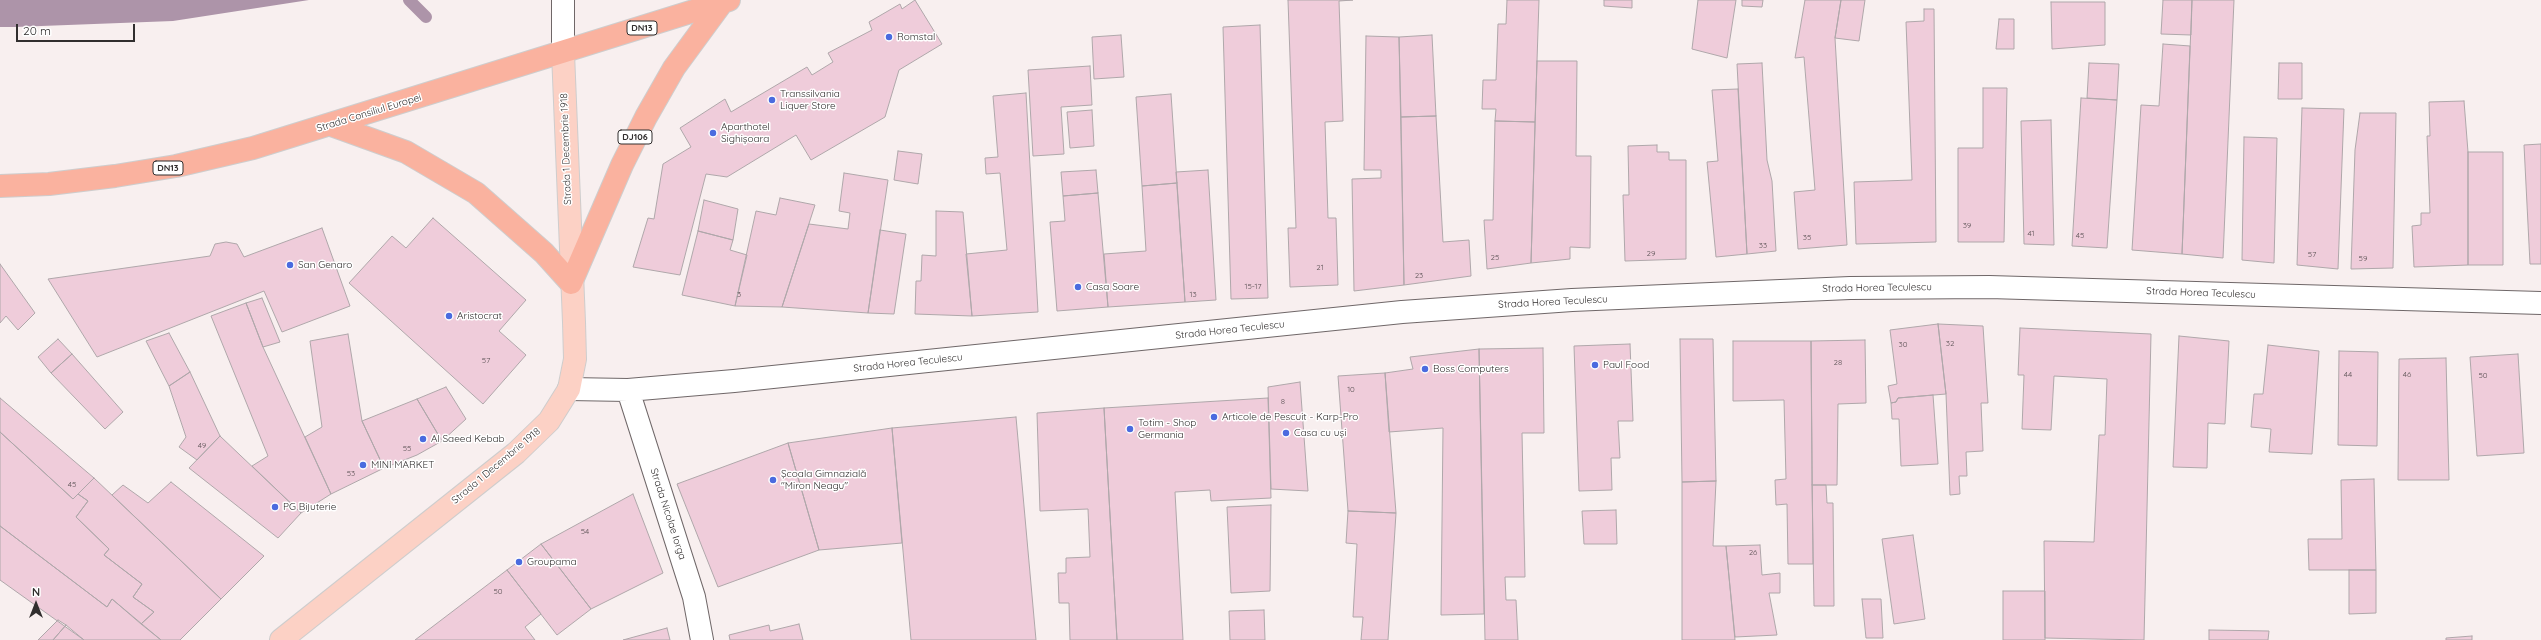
<!DOCTYPE html>
<html>
<head>
<meta charset="utf-8">
<style>
	body { margin:0 }
	#map { position:relative; width:2541px; height:640px; overflow:hidden; background:#f8efef; font-family:Quicksand,sans-serif }
	canvas { display:block }
	.north { position:absolute; left:16px; top:584px; width:40px; height:40px; -webkit-text-stroke:3px #fff; paint-order:stroke; rotate:0deg; font-size:11px; font-weight:700; line-height:16px; text-align:center; color:#312e2e }
	.north::after { content:''; display:block; margin:auto; width:14px; height:18px; background:#312e2e; clip-path:polygon(50% 0,100% 100%,50% 72%,0 100%) }
	.scale { position:absolute; left:16px; top:24px; width:119px; height:18px; box-sizing:border-box; border:2px solid #312e2e; border-top:0; padding-left:5px; font-size:12px; line-height:14px; white-space:nowrap; color:#312e2e; -webkit-text-stroke:3px #fff; paint-order:stroke }
</style>
</head>
<body>
<div id="map">
<canvas width="2541" height="640"></canvas>
<div class="north">N</div>
<div class="scale">20 m</div>
</div>
<script>
const c = document.querySelector('canvas').getContext('2d');
c.lineJoin = 'round';
function fillPath(path, color) { c.fillStyle = color; c.fill(path, 'evenodd'); }
const shape = rows => new Path2D(rows.map(r => 'M' + r).join(''));
function strokePath(path, color, width, dash) { c.strokeStyle = color; c.lineWidth = width; c.lineCap = dash ? 'butt' : 'round'; c.setLineDash(dash || []); c.stroke(path); }
function label(font, color, halo, rows, align = 'center') {
  c.font = font + ' Quicksand,sans-serif'; c.lineWidth = 3; c.setLineDash([]); c.textBaseline = 'middle'; c.strokeStyle = halo; c.fillStyle = color; for (const [text, x, y, turn = 0] of rows) {
    c.save(); c.translate(x, y); c.rotate((+turn || 0) * Math.PI / 180); c.textAlign = isNaN(turn) ? turn : align; if (halo) c.strokeText(text, 0, 0); c.fillText(text, 0, 0); c.restore();
  }
}
const water = shape([
	[0,0,309,0,173,21,15,27,0,27]
]);
const stream = shape([
	[409,0,426,17]
]);
const building = shape([
	[915,0,942,44,899,70,885,117,811,160,796,135,727,177,706,174,680,275,633,267,648,218,654,219,663,164,691,147,680,128,725,99,731,112,807,67,812,75,833,62,828,53,872,30,869,22,900,4,902,9,915,0],
	[1288,0,1353,0,1339,1,1343,121,1325,122,1328,218,1336,218,1338,285,1290,287,1288,228,1296,228,1288,0],
	[1507,0,1539,0,1535,122,1495,121,1496,109,1482,109,1483,80,1496,80,1498,24,1506,24,1507,0],
	[1604,0,1632,0,1632,8,1604,6,1604,0],
	[1698,0,1736,0,1727,58,1692,49,1698,0],
	[1742,0,1763,0,1762,7,1742,6,1742,0],
	[1805,0,1841,0,1835,38,1847,245,1798,249,1794,192,1815,190,1804,57,1795,58,1805,0],
	[1841,0,1865,0,1859,41,1835,38,1841,0],
	[2163,0,2192,0,2191,35,2161,34,2163,0],
	[2192,0,2234,0,2223,258,2182,254,2192,0],
	[2051,2,2105,2,2105,45,2052,49,2051,2],
	[1924,9,1934,9,1936,242,1856,244,1854,182,1912,180,1906,22,1924,21,1924,9],
	[1999,19,2014,19,2014,49,1996,49,1999,19],
	[1260,25,1268,298,1231,299,1223,27,1260,25],
	[1121,35,1124,77,1094,79,1092,37,1121,35],
	[1432,35,1436,116,1401,117,1399,37,1432,35],
	[1366,36,1399,37,1404,285,1354,291,1352,179,1381,178,1381,170,1364,170,1366,36],
	[2163,44,2190,46,2182,254,2132,250,2141,105,2159,106,2163,44],
	[1537,61,1577,61,1576,156,1591,156,1590,248,1570,247,1570,259,1531,263,1537,61],
	[1762,63,1767,160,1772,181,1776,251,1747,254,1737,64,1762,63],
	[2089,63,2119,64,2117,100,2087,98,2089,63],
	[2279,63,2302,63,2302,99,2278,99,2279,63],
	[1090,66,1092,105,1061,107,1064,154,1033,156,1028,70,1090,66],
	[1983,88,2007,88,2004,242,1958,242,1958,148,1983,148,1983,88],
	[1738,89,1747,254,1716,257,1707,162,1718,161,1712,90,1738,89],
	[1026,93,1038,312,972,316,966,254,1007,250,1000,173,986,174,985,158,998,157,993,96,1026,93],
	[1171,94,1177,183,1142,186,1136,97,1171,94],
	[2081,98,2117,100,2107,248,2072,246,2081,98],
	[2464,101,2468,152,2468,265,2414,267,2412,226,2421,225,2421,213,2430,213,2427,136,2430,136,2429,102,2464,101],
	[2302,108,2344,109,2338,269,2297,265,2302,108],
	[1092,110,1094,146,1070,148,1067,112,1092,110],
	[2360,113,2396,113,2393,268,2351,269,2355,150,2360,113],
	[1436,116,1443,242,1469,240,1471,276,1404,285,1401,117,1436,116],
	[2051,120,2054,245,2024,244,2021,121,2051,120],
	[1495,121,1535,122,1531,263,1487,269,1484,220,1493,220,1495,121],
	[2244,137,2277,138,2274,263,2242,260,2244,137],
	[2541,144,2541,264,2530,264,2524,145,2541,144],
	[1657,145,1657,152,1669,152,1669,160,1686,160,1686,259,1625,261,1623,195,1629,195,1628,146,1657,145],
	[898,151,922,154,918,184,894,180,898,151],
	[2468,152,2503,152,2503,265,2468,265,2468,152],
	[1096,170,1098,193,1063,196,1061,172,1096,170],
	[1208,170,1216,300,1185,302,1176,172,1208,170],
	[844,173,888,180,868,313,782,307,809,224,848,229,850,213,839,211,844,173],
	[1177,183,1185,302,1108,307,1104,254,1146,251,1142,186,1177,183],
	[1098,193,1108,307,1057,311,1050,222,1065,221,1063,196,1098,193],
	[780,198,815,205,782,307,735,306,756,211,776,215,780,198],
	[704,200,738,209,733,240,698,231,704,200],
	[936,211,963,212,972,316,915,314,916,281,921,281,922,255,936,256,936,211],
	[433,218,526,300,499,331,526,355,483,404,349,283,392,236,406,248,433,218],
	[322,228,350,306,282,332,264,291,97,357,48,279,210,256,215,244,226,242,237,244,244,257,322,228],
	[880,230,906,234,894,314,868,313,880,230],
	[698,231,733,240,730,250,747,255,735,306,682,295,698,231],
	[0,264,35,313,18,330,6,316,0,323,0,264],
	[262,298,280,342,263,347,246,303,262,298],
	[246,303,263,347,331,494,301,513,252,466,268,456,211,316,246,303],
	[1938,324,1983,326,1988,403,1981,403,1983,451,1966,452,1967,476,1959,476,1960,494,1950,495,1946,394,1938,324],
	[1938,324,1946,394,1898,398,1896,402,1891,403,1888,386,1897,384,1890,330,1938,324],
	[2020,328,2151,334,2144,640,2045,638,2044,541,2094,542,2099,435,2105,435,2107,379,2054,376,2051,430,2022,429,2024,375,2018,375,2020,328],
	[169,333,190,372,169,386,146,341,169,333],
	[348,334,362,421,384,468,331,494,305,437,322,427,310,341,348,334],
	[2179,336,2229,341,2225,424,2208,423,2207,468,2173,467,2179,336],
	[58,339,72,354,51,373,38,357,58,339],
	[1680,339,1713,339,1716,481,1682,482,1680,339],
	[1865,340,1866,403,1838,404,1837,485,1812,485,1811,341,1865,340],
	[1733,341,1811,341,1813,564,1788,564,1787,504,1776,505,1775,480,1786,479,1784,400,1733,401,1733,341],
	[1630,344,1633,421,1618,421,1620,458,1611,458,1612,490,1579,491,1574,346,1630,344],
	[2268,345,2319,351,2312,454,2269,452,2271,429,2251,427,2254,394,2263,394,2268,345],
	[1543,348,1544,433,1522,433,1525,577,1505,577,1506,600,1516,600,1518,640,1485,640,1479,349,1543,348],
	[1479,349,1484,614,1441,615,1443,428,1389,432,1385,373,1413,369,1410,357,1479,349],
	[2339,351,2378,352,2377,446,2338,445,2339,351],
	[72,354,123,412,105,429,51,373,72,354],
	[2518,354,2524,453,2477,456,2470,357,2518,354],
	[2446,358,2449,480,2398,480,2399,359,2446,358],
	[190,372,220,436,197,460,179,447,186,437,169,386,190,372],
	[1385,373,1396,513,1348,511,1338,376,1385,373],
	[1300,382,1308,491,1271,489,1268,387,1300,382],
	[446,387,466,419,442,441,417,399,446,387],
	[1933,395,1938,464,1901,466,1899,419,1892,419,1891,403,1896,402,1898,398,1933,395],
	[0,398,94,478,73,499,0,432,0,398],
	[1268,398,1271,498,1211,501,1210,490,1175,492,1183,640,1117,640,1104,408,1268,398],
	[417,399,442,441,417,455,384,468,362,421,417,399],
	[1104,408,1117,640,1070,640,1069,603,1059,603,1058,573,1066,573,1066,558,1090,557,1088,509,1040,511,1037,413,1104,408],
	[1016,417,1036,640,911,640,892,428,1016,417],
	[892,428,902,543,819,550,788,443,892,428],
	[0,432,73,499,78,494,88,501,76,517,109,549,104,555,142,584,133,597,154,612,141,624,112,599,107,607,0,526,0,432],
	[220,436,301,513,278,538,189,468,220,436],
	[788,443,819,550,718,587,677,484,788,443],
	[94,478,221,599,180,640,161,640,141,624,154,612,133,597,142,584,104,555,109,549,76,517,88,501,78,494,94,478],
	[2374,479,2376,570,2309,570,2308,539,2342,539,2341,480,2374,479],
	[1716,481,1713,546,1726,546,1735,640,1682,640,1682,482,1716,481],
	[171,482,264,556,221,599,112,495,123,485,148,503,171,482],
	[1812,485,1826,485,1827,503,1833,503,1834,606,1814,606,1812,485],
	[633,494,663,573,591,609,541,544,633,494],
	[1271,505,1270,591,1231,593,1227,507,1271,505],
	[1616,510,1617,544,1584,544,1582,511,1616,510],
	[1348,511,1396,513,1388,640,1361,640,1363,617,1353,617,1357,544,1346,543,1348,511],
	[0,526,107,607,112,599,161,640,84,640,0,580,0,526],
	[1913,535,1925,619,1894,624,1882,539,1913,535],
	[541,544,591,609,557,635,507,570,541,544],
	[1760,545,1762,575,1780,573,1780,593,1769,593,1777,635,1735,637,1726,546,1760,545],
	[507,570,541,614,525,627,535,640,415,640,507,570],
	[2349,570,2376,570,2376,613,2349,614,2349,570],
	[2003,591,2045,591,2045,640,2003,640,2003,591],
	[1862,599,1881,599,1883,638,1866,638,1862,599],
	[1264,610,1265,640,1230,640,1229,611,1264,610],
	[58,620,66,625,53,640,38,640,58,620],
	[799,624,803,640,730,640,729,635,769,625,770,631,799,624],
	[66,625,84,640,53,640,66,625],
	[667,628,670,640,623,640,667,628],
	[2209,630,2269,631,2268,640,2209,640,2209,630],
	[2472,636,2472,640,2446,640,2446,638,2472,636]
]);
const minor = shape([
	[563,53,563,0],
	[569,389,628,390,734,381,1402,312,1572,300,1850,288,1989,287,2541,303],
	[628,390,694,597,702,640]
]);
const major = shape([
	[281,640,516,453,549,421,569,389,575,359,574,322,563,53]
]);
const highway = shape([
	[331,125,406,152,476,193,544,253,571,283,622,165,646,117,674,68,721,4],
	[0,186,49,184,115,176,176,166,253,148,729,0]
]);
const markers = [
	[889,37,4,"#4a6bdf"],
	[772,100,4,"#4a6bdf"],
	[713,133,4,"#4a6bdf"],
	[290,265,4,"#4a6bdf"],
	[1078,287,4,"#4a6bdf"],
	[449,316,4,"#4a6bdf"],
	[1595,365,4,"#4a6bdf"],
	[1425,369,4,"#4a6bdf"],
	[1214,417,4,"#4a6bdf"],
	[1130,429,4,"#4a6bdf"],
	[1286,433,4,"#4a6bdf"],
	[423,439,4,"#4a6bdf"],
	[363,465,4,"#4a6bdf"],
	[773,480,4,"#4a6bdf"],
	[275,507,4,"#4a6bdf"],
	[519,562,4,"#4a6bdf"]
];
const numberNames = [
	["39",1967,226],
	["41",2031,234],
	["45",2080,236],
	["35",1807,238],
	["33",1763,246],
	["29",1651,254],
	["57",2312,255],
	["25",1495,258],
	["59",2363,259],
	["21",1320,268],
	["23",1419,276],
	["15-17",1253,287],
	["3",739,295],
	["13",1193,295],
	["32",1950,344],
	["30",1903,345],
	["57",486,361],
	["28",1838,363],
	["44",2348,375],
	["46",2407,375],
	["50",2483,376],
	["10",1351,390],
	["8",1283,402],
	["49",202,446],
	["55",407,449],
	["53",351,474],
	["45",72,485],
	["54",585,532],
	["26",1753,553],
	["50",498,592]
];
const shields = [
	[642,28,30],
	[635,137,34],
	[168,168,30]
];
const shieldNames = [
	["DN13",642,28],
	["DJ106",635,137],
	["DN13",168,168]
];
const poiNames = [
	["Romstal",897,37],
	["Transsilvania",780,94],
	["Liquer Store",780,106],
	["Aparthotel",721,127],
	["Sighișoara",721,139],
	["San Genaro",298,265],
	["Casa Soare",1086,287],
	["Aristocrat",457,316],
	["Paul Food",1603,365],
	["Boss Computers",1433,369],
	["Articole de Pescuit - Karp-Pro",1222,417],
	["Totim - Shop",1138,423],
	["Germania",1138,435],
	["Casa cu uși",1294,433],
	["Al Saeed Kebab",431,439],
	["MINI MARKET",371,465],
	["Şcoala Gimnazială",781,474],
	["\"Miron Neagu\"",781,486],
	["PG Bijuterie",283,507],
	["Groupama",527,562]
];
const streetNames = [
	["Strada Consiliul Europei",369,113,-17],
	["Strada 1 Decembrie 1918",566,149,-92],
	["Strada Horea Teculescu",1877,288,-1],
	["Strada Horea Teculescu",2201,293,2],
	["Strada Horea Teculescu",1553,302,-3],
	["Strada Horea Teculescu",1230,330,-6],
	["Strada Horea Teculescu",908,363,-6],
	["Strada 1 Decembrie 1918",496,466,-40],
	["Strada Nicolae Iorga",668,514,72]
];
fillPath(water, '#ad94a9');
strokePath(stream, '#ad94a9', 12);
fillPath(building, '#efccda');
strokePath(building, '#afa7aa', 1);
strokePath(minor, '#6f6768', 24);
strokePath(major, '#cecdcd', 24);
strokePath(highway, '#cecdcd', 24);
strokePath(minor, '#fff', 22);
strokePath(major, '#fcd1c5', 22);
strokePath(highway, '#fab29f', 22);
for (const [x, y, r, color] of markers) { const dot = new Path2D(); dot.arc(x, y, r, 0, 2 * Math.PI); c.fillStyle = color; c.fill(dot); strokePath(dot, '#fff', 1.5); }
label('8px', '#605659', null, numberNames);
for (const [x, y, w] of shields) { const box = new Path2D(); box.roundRect(x - w / 2, y - 7, w, 14, 3); c.fillStyle = '#fff'; c.fill(box); strokePath(box, '#312e2e', 1); }
label('bold 9px', '#312e2e', null, shieldNames);
label('10px', '#312e2e', '#fff', poiNames, 'left');
label('10px', '#312e2e', '#fff', streetNames);
</script>
</body>
</html>
